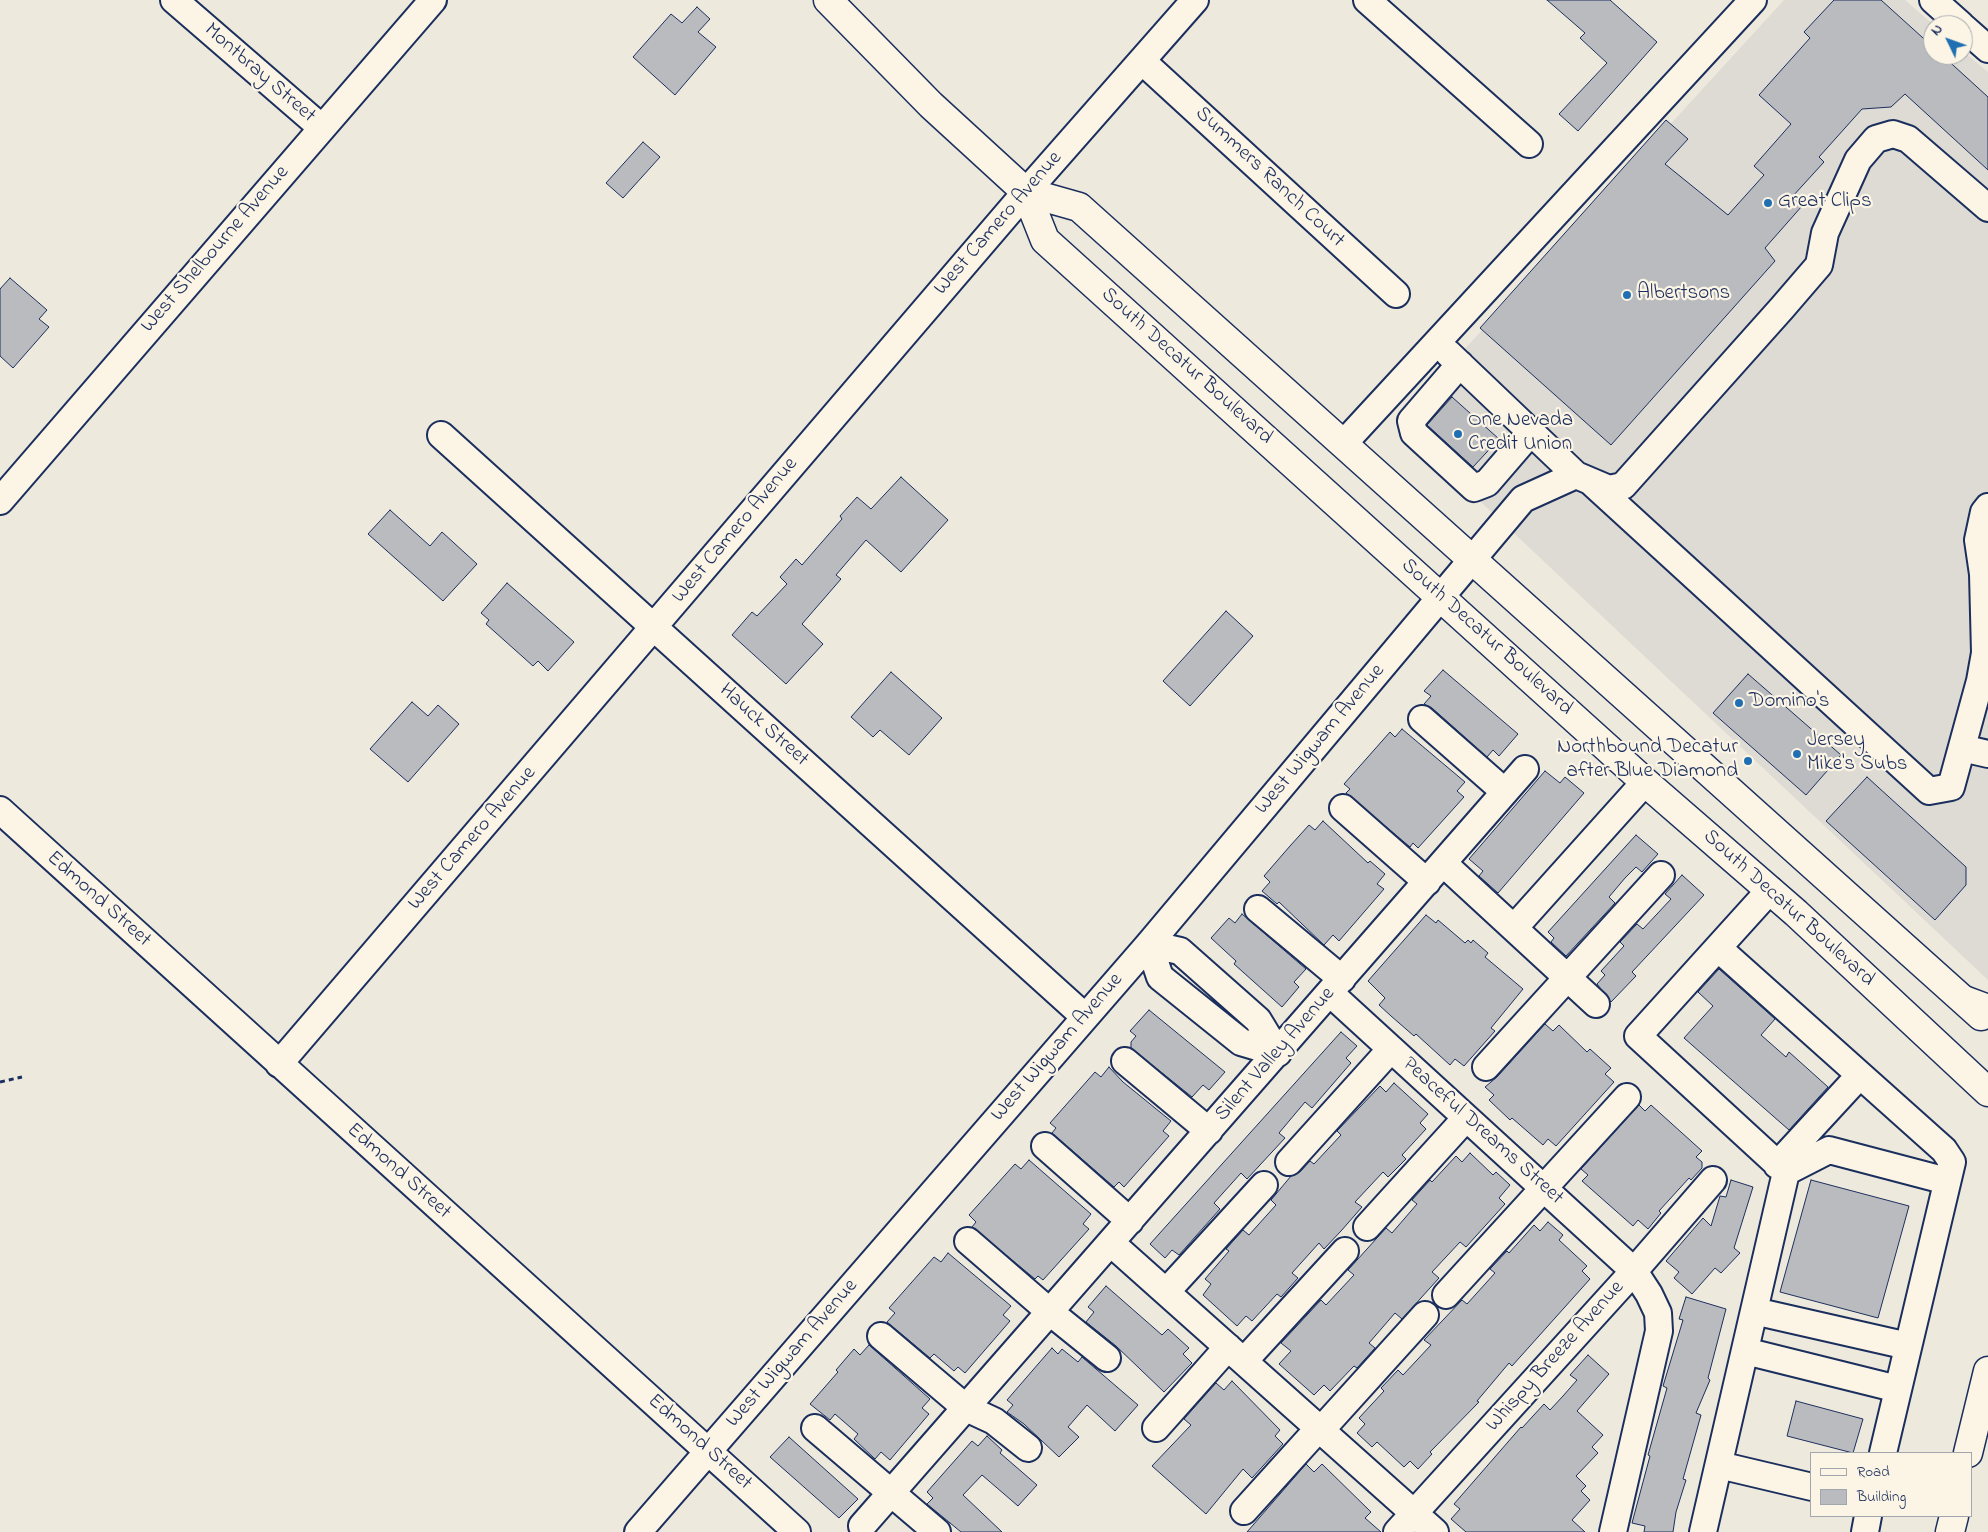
<!DOCTYPE html>
<html>
<head>
<meta charset="utf-8">
<style>
	body { margin:0 }
	#map { position:relative; width:1988px; height:1532px; overflow:hidden; background:#eee9dd; font-family:"Indie Flower",sans-serif }
	canvas { display:block }
	.legend { position:absolute; left:1810px; top:1452px; width:162px; height:65px; box-sizing:border-box; background:#fcf5e5; border:1px solid #a2a6af; margin:0; padding:6px 9px; list-style:none; font-size:15px; color:#1b2f5e }
	.legend li { display:flex; align-items:center; gap:10px; height:25px }
	.legend b { width:25px; border:1px solid #a2a6af }
	.north { position:absolute; left:1923px; top:15px; width:50px; height:50px; box-sizing:border-box; background:#fcf5e5; border:1px solid #a2a6af; border-radius:50%; rotate:312deg; font-size:14px; font-weight:700; line-height:20px; text-align:center; color:#1b2f5e }
	.north::after { content:''; display:block; margin:auto; width:18px; height:22px; background:#1f6fb2; clip-path:polygon(50% 0,100% 100%,50% 72%,0 100%) }
</style>
</head>
<body>
<div id="map">
<canvas width="1988" height="1532"></canvas>
<ul class="legend">
<li><b style="height:6px;background:#fcf5e5"></b>Road</li>
<li><b style="height:14px;background:#babbbe"></b>Building</li>
</ul>
<div class="north">N</div>
</div>
<script>
const c = document.querySelector('canvas').getContext('2d');
c.lineJoin = 'round';
function fillPath(path, color) { c.fillStyle = color; c.fill(path, 'evenodd'); }
const shape = rows => new Path2D(rows.map(r => 'M' + r).join(''));
function strokePath(path, color, width, dash) { c.strokeStyle = color; c.lineWidth = width; c.lineCap = dash ? 'butt' : 'round'; c.setLineDash(dash || []); c.stroke(path); }
function label(font, color, halo, rows, align = 'center') {
  c.font = font + ' "Indie Flower",sans-serif'; c.lineWidth = 4.5; c.setLineDash([]); c.textBaseline = 'middle'; c.strokeStyle = halo; c.fillStyle = color; for (const [text, x, y, turn = 0] of rows) {
    c.save(); c.translate(x, y); c.rotate((+turn || 0) * Math.PI / 180); c.textAlign = isNaN(turn) ? turn : align; if (halo) c.strokeText(text, 0, 0); c.fillText(text, 0, 0); c.restore();
  }
}
const built = shape([
	[1784,0,1905,0,1934,25,1933,55,1963,55,1963,51,1988,72,1988,980,1397,423]
]);
const building = shape([
	[1547,0,1610,0,1657,42,1578,131,1559,114,1607,63,1580,38,1585,33,1547,0],
	[1834,0,1881,0,1933,47,1933,55,1942,55,1988,97,1988,170,1905,94,1891,107,1862,109,1819,157,1824,162,1792,197,1802,206,1765,248,1775,261,1611,445,1480,328,1666,120,1688,139,1665,164,1728,215,1764,175,1754,166,1791,124,1759,95,1810,38,1804,32,1834,0],
	[697,7,710,19,698,32,716,47,675,95,633,57,671,14,682,23,697,7],
	[643,142,660,157,623,198,606,183,643,142],
	[10,278,47,310,39,319,49,327,13,368,0,356,0,289,10,278],
	[1452,397,1499,439,1473,467,1427,425,1452,397],
	[901,477,948,520,901,572,866,540,836,575,841,579,802,624,823,644,786,684,732,635,752,612,757,616,787,584,780,577,796,559,802,565,842,519,840,516,857,497,871,509,901,477],
	[390,510,430,546,442,532,477,564,443,601,368,534,390,510],
	[507,583,574,642,548,671,538,661,533,666,486,624,489,620,481,613,507,583],
	[1226,611,1253,636,1190,706,1163,681,1226,611],
	[1443,670,1518,734,1499,756,1493,750,1487,757,1432,708,1424,704,1431,696,1424,691,1443,670],
	[891,672,942,718,909,755,880,730,873,737,851,717,891,672],
	[1748,674,1841,755,1806,795,1713,713,1748,674],
	[412,702,428,716,438,705,459,724,408,782,370,749,412,702],
	[1402,729,1465,782,1457,791,1464,797,1418,848,1413,843,1410,847,1346,793,1350,789,1344,784,1390,732,1395,737,1402,729],
	[1545,771,1560,783,1565,777,1584,793,1498,893,1479,876,1483,871,1469,859,1545,771],
	[1867,777,1966,867,1966,885,1935,920,1826,821,1867,777],
	[1323,821,1368,863,1370,861,1385,874,1377,884,1384,889,1339,941,1333,935,1324,945,1279,902,1277,904,1262,891,1270,882,1264,876,1290,846,1309,825,1315,830,1323,821],
	[1636,835,1658,854,1642,872,1636,867,1625,878,1609,897,1615,903,1566,956,1551,942,1554,938,1548,932,1636,835],
	[1682,875,1704,895,1632,972,1636,976,1611,1002,1597,984,1605,975,1601,971,1624,946,1620,942,1637,924,1643,929,1671,899,1665,894,1682,875],
	[1242,914,1306,969,1294,982,1299,987,1282,1007,1234,964,1236,961,1211,938,1229,918,1235,923,1242,914],
	[1426,915,1436,923,1438,920,1465,943,1468,940,1471,943,1473,940,1488,953,1485,957,1523,989,1491,1028,1495,1031,1464,1066,1455,1059,1450,1065,1416,1034,1414,1036,1391,1016,1379,1005,1385,998,1368,981,1426,915],
	[1719,969,1775,1019,1761,1035,1786,1057,1789,1052,1828,1087,1789,1130,1684,1038,1713,1006,1698,992,1719,969],
	[1149,1010,1225,1072,1209,1090,1203,1085,1192,1097,1131,1048,1131,1042,1136,1036,1130,1031,1149,1010],
	[1545,1024,1553,1031,1559,1025,1587,1052,1590,1049,1611,1068,1605,1074,1614,1082,1556,1146,1548,1139,1543,1145,1512,1118,1510,1120,1489,1100,1494,1095,1485,1087,1497,1077,1545,1024],
	[1341,1032,1357,1046,1346,1058,1351,1063,1312,1108,1305,1102,1279,1133,1285,1138,1247,1179,1241,1173,1214,1203,1220,1209,1179,1255,1172,1250,1165,1258,1150,1244,1341,1032],
	[1109,1067,1123,1082,1171,1121,1163,1131,1169,1136,1124,1187,1119,1182,1114,1187,1052,1133,1056,1128,1050,1123,1095,1072,1101,1077,1109,1067],
	[1394,1083,1428,1114,1420,1123,1426,1129,1402,1155,1406,1159,1388,1177,1383,1172,1355,1202,1362,1207,1341,1231,1324,1249,1319,1243,1292,1273,1298,1278,1281,1297,1277,1294,1252,1321,1246,1316,1237,1326,1203,1295,1211,1284,1205,1279,1229,1251,1226,1249,1243,1230,1249,1235,1276,1205,1271,1200,1291,1176,1300,1172,1310,1161,1314,1164,1341,1135,1337,1131,1380,1086,1386,1092,1394,1083],
	[1639,1105,1645,1111,1651,1105,1702,1151,1696,1157,1702,1162,1702,1168,1691,1180,1689,1178,1659,1211,1661,1213,1648,1229,1638,1220,1633,1226,1582,1181,1588,1175,1581,1169,1639,1105],
	[1470,1153,1493,1175,1496,1172,1510,1185,1499,1198,1505,1204,1466,1247,1460,1242,1432,1272,1439,1278,1402,1319,1395,1313,1369,1343,1375,1348,1357,1368,1354,1366,1330,1391,1324,1385,1314,1395,1279,1364,1291,1351,1281,1343,1321,1300,1326,1305,1354,1275,1348,1270,1386,1228,1392,1233,1417,1204,1412,1200,1430,1180,1432,1182,1456,1156,1462,1162,1470,1153],
	[1029,1160,1091,1214,1083,1224,1089,1229,1043,1280,1038,1276,1035,1279,972,1227,976,1222,969,1215,1015,1164,1021,1169,1029,1160],
	[1731,1180,1753,1187,1734,1248,1740,1253,1721,1273,1715,1268,1692,1294,1674,1278,1679,1272,1666,1261,1703,1218,1711,1226,1720,1196,1726,1197,1731,1180],
	[1811,1180,1909,1206,1878,1318,1780,1292,1811,1180],
	[1548,1222,1563,1235,1559,1240,1587,1266,1582,1271,1590,1279,1512,1366,1509,1363,1477,1401,1479,1402,1430,1452,1432,1454,1418,1469,1410,1461,1404,1467,1377,1442,1372,1447,1357,1433,1365,1424,1359,1418,1384,1391,1381,1388,1398,1370,1403,1375,1431,1345,1424,1340,1462,1300,1467,1304,1495,1273,1490,1269,1507,1251,1509,1253,1534,1225,1540,1231,1548,1222],
	[948,1253,1011,1306,1003,1315,1010,1321,965,1373,958,1367,954,1371,934,1354,930,1358,887,1322,895,1313,889,1308,934,1257,941,1262,948,1253],
	[1106,1286,1162,1335,1168,1329,1189,1348,1183,1354,1192,1363,1164,1392,1116,1346,1086,1322,1094,1312,1088,1307,1106,1286],
	[1686,1297,1726,1309,1708,1378,1710,1380,1696,1413,1701,1415,1683,1479,1686,1480,1676,1512,1673,1532,1644,1532,1645,1526,1632,1523,1650,1456,1648,1455,1667,1388,1663,1386,1683,1320,1679,1319,1686,1297],
	[869,1345,930,1399,922,1408,929,1414,890,1460,881,1452,875,1459,854,1439,858,1434,835,1414,830,1420,810,1404,838,1372,836,1370,854,1349,860,1355,869,1345],
	[1052,1348,1058,1354,1062,1349,1078,1362,1082,1357,1138,1405,1115,1431,1087,1405,1068,1427,1079,1437,1059,1457,1024,1424,1007,1412,1013,1405,1007,1400,1052,1348],
	[1588,1355,1609,1374,1577,1411,1603,1435,1592,1447,1598,1453,1576,1476,1586,1486,1581,1491,1590,1500,1572,1520,1585,1532,1466,1532,1451,1519,1460,1509,1454,1504,1521,1427,1522,1428,1544,1404,1550,1410,1563,1396,1577,1380,1570,1375,1588,1355],
	[1232,1381,1280,1430,1275,1436,1283,1444,1252,1478,1243,1469,1206,1514,1152,1466,1191,1425,1184,1419,1216,1383,1224,1390,1232,1381],
	[1796,1401,1863,1419,1853,1453,1787,1436,1796,1401],
	[987,1436,1002,1450,1000,1453,1037,1485,1018,1506,982,1475,963,1495,1002,1532,961,1532,927,1504,933,1498,927,1492,972,1441,978,1446,987,1436],
	[789,1437,858,1499,839,1518,770,1457,789,1437],
	[1306,1464,1314,1472,1322,1464,1371,1512,1365,1518,1381,1532,1247,1532,1306,1464]
]);
const path = shape([
	[0,1082,22,1077]
]);
const minor = shape([
	[174,0,322,128],
	[1367,0,1529,144],
	[1933,0,1961,25],
	[1963,27,1988,49],
	[1142,61,1396,294],
	[1448,353,1576,475],
	[1460,364,1411,421,1414,433,1474,488,1487,483,1531,432],
	[441,435,1085,1017],
	[1344,443,1753,0],
	[1590,481,1929,791,1951,787,1980,681,1985,653,1983,574,1978,540,1988,538],
	[0,501,433,0],
	[1978,540,1984,512,1988,507],
	[1422,719,1505,792],
	[1962,748,1988,754],
	[1343,808,1427,882],
	[0,810,797,1532],
	[1443,863,1596,1004],
	[1258,909,1342,979],
	[1514,928,1645,782],
	[1149,944,1160,977,1241,1042,1278,1053],
	[1149,944,1180,951,1258,1020,1278,1053],
	[1718,948,1944,1150,1952,1162,1883,1453],
	[1330,993,1634,1271,1649,1294,1658,1313,1659,1331,1613,1532],
	[1125,1061,1209,1131],
	[279,1064,1026,192,1195,0],
	[1486,1067,1661,875],
	[1045,1146,1130,1221],
	[1289,1162,1391,1049],
	[1777,1165,1860,1075],
	[1786,1172,1829,1150,1947,1181],
	[1367,1227,1466,1118],
	[968,1241,1050,1312,1107,1358],
	[1111,1243,1435,1532],
	[1166,1292,1264,1185],
	[1446,1295,1627,1097],
	[1754,1311,1908,1346],
	[881,1336,966,1408,994,1421,1028,1448],
	[1745,1351,1898,1389],
	[1244,1361,1345,1251],
	[815,1428,937,1532],
	[1156,1428,1228,1347],
	[1321,1430,1425,1315],
	[1719,1465,1812,1487],
	[1244,1511,1319,1428],
	[862,1526,1525,769],
	[638,1532,1149,944,1523,499,1576,475,1609,489,1623,486,1782,308,1819,265,1825,233,1858,160,1876,139,1893,134,1908,139,1988,208],
	[1397,1532,1634,1271,1713,1180],
	[1703,1532,1786,1172,1638,1036,1770,890],
	[1865,1532,1868,1516]
]);
const major = shape([
	[828,0,931,105,1026,192,1045,240,1645,782,1796,913,1988,1092],
	[1026,192,1079,207,1981,1016]
]);
const highway = shape([
	[1964,1000,1988,1009],
	[1968,1453,1988,1371],
	[1950,1532,1954,1516]
]);
const markers = [
	[1768,203,5,"#1f6fb2"],
	[1627,295,5,"#1f6fb2"],
	[1458,434,5,"#1f6fb2"],
	[1739,703,5,"#1f6fb2"],
	[1797,754,5,"#1f6fb2"],
	[1748,761,5,"#1f6fb2"]
];
const streetNames = [
	["Montbray Street",259,74,41],
	["Summers Ranch Court",1269,178,43],
	["West Camero Avenue",999,224,-49],
	["West Shelbourne Avenue",216,250,-49],
	["South Decatur Boulevard",1186,367,42],
	["West Camero Avenue",736,531,-50],
	["South Decatur Boulevard",1486,638,42],
	["Hauck Street",763,726,42],
	["West Wigwam Avenue",1321,740,-50],
	["West Camero Avenue",473,839,-49],
	["Edmond Street",98,900,42],
	["South Decatur Boulevard",1788,909,42],
	["West Wigwam Avenue",1058,1048,-49],
	["Silent Valley Avenue",1276,1055,-49],
	["Peaceful Dreams Street",1482,1132,42],
	["Edmond Street",398,1172,42],
	["West Wigwam Avenue",793,1354,-49],
	["Whispy Breeze Avenue",1556,1357,-48],
	["Edmond Street",699,1443,42]
];
const poiNames = [
	["Great Clips",1778,203],
	["Albertsons",1637,295],
	["One Nevada",1468,422],
	["Credit Union",1468,446],
	["Domino's",1749,703],
	["Jersey",1807,742],
	["Mike's Subs",1807,766],
	["Northbound Decatur",1738,749,"right"],
	["after Blue Diamond",1738,773,"right"]
];
fillPath(built, '#dedbd4');
fillPath(building, '#babbbe');
strokePath(building, '#1b2f5e', 1);
strokePath(minor, '#1b2f5e', 30);
strokePath(major, '#1b2f5e', 31);
strokePath(highway, '#1b2f5e', 31);
strokePath(path, '#1b2f5e', 3, [5, 4]);
strokePath(minor, '#fcf5e5', 26);
strokePath(major, '#fcf5e5', 28);
strokePath(highway, '#fcf5e5', 28);
for (const [x, y, r, color] of markers) { const dot = new Path2D(); dot.arc(x, y, r, 0, 2 * Math.PI); c.fillStyle = color; c.fill(dot); strokePath(dot, '#fcf5e5', 2); }
label('21px', '#1b2f5e', '#fcf5e5', streetNames);
label('21px', '#1b2f5e', '#fcf5e5', poiNames, 'left');
</script>
</body>
</html>
